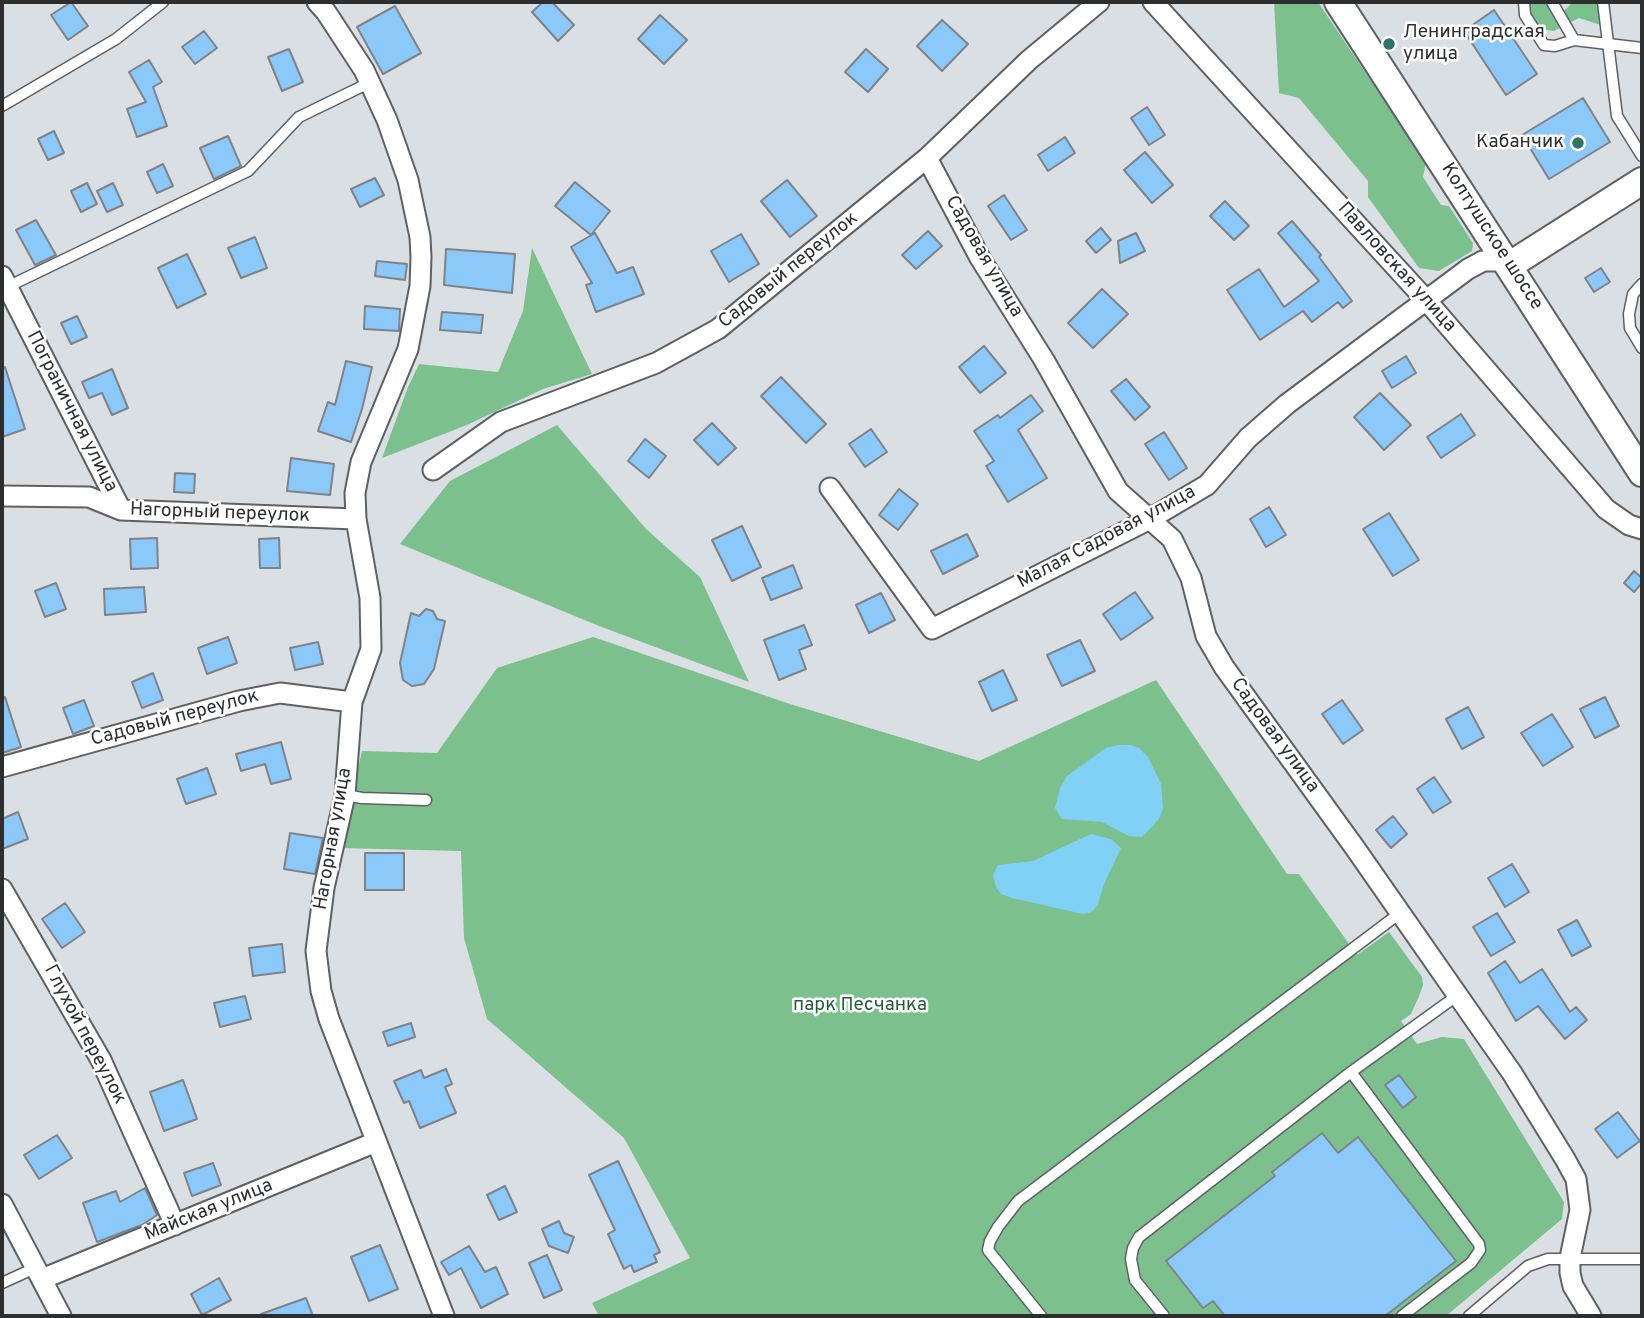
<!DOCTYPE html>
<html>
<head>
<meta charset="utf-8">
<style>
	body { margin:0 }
	#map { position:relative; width:1644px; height:1318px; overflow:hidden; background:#dadfe3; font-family:Overpass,sans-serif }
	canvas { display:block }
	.frame { position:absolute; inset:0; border:4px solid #2c2e30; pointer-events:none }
</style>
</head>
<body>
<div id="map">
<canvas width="1644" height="1318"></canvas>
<div class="frame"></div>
</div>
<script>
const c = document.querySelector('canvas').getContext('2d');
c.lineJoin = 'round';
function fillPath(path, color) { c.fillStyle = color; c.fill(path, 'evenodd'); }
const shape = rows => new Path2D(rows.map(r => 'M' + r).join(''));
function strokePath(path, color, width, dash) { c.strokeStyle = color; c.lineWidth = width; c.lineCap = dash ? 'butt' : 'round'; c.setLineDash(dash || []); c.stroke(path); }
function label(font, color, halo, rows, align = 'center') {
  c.font = font + ' Overpass,sans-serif'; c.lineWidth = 5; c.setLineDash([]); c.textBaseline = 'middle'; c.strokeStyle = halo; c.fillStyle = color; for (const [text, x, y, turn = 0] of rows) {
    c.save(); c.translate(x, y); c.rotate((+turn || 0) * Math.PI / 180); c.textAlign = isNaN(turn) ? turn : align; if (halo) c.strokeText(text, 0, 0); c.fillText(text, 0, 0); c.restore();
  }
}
const green = shape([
	[1274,2,1318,2,1426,163,1423,177,1441,205,1449,206,1473,243,1472,251,1439,271,1419,268,1368,197,1368,181,1299,98,1279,93],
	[1530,2,1548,2,1552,8,1565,10,1573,2,1597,2,1601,25,1579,18,1554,31,1541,29,1530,14],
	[532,248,592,374,543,389,467,425,382,458,408,387,419,364,498,372,523,311],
	[557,425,646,529,700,577,749,682,599,626,400,544,450,481],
	[593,637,790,704,979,761,1156,680,1287,874,1299,874,1357,955,1389,932,1422,977,1423,985,1419,996,1411,1014,1401,1021,1417,1044,1442,1037,1464,1039,1564,1202,1562,1219,1446,1316,599,1316,592,1303,690,1258,624,1138,487,1019,464,938,461,851,340,848,362,751,437,753,497,668]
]);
const water = shape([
	[1118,745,1130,745,1139,748,1148,757,1161,784,1163,808,1159,819,1142,837,1129,836,1102,822,1062,819,1055,808,1060,788,1067,776,1106,748],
	[1091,834,1111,839,1121,848,1104,884,1098,904,1092,912,1083,914,1012,898,1001,894,996,887,993,875,998,865,1033,861]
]);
const building = shape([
	[71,2,88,26,68,40,51,15,71,2],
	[543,2,552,2,574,25,558,41,532,12,543,2],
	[395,6,421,53,383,74,357,27,395,6],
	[1494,10,1537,74,1506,95,1464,31,1494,10],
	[660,15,687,40,664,64,638,39,660,15],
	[942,20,968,44,942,71,917,46,942,20],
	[204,31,217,48,195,64,182,47,204,31],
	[289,49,303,82,282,91,268,57,289,49],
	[866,49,888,69,868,92,845,72,866,49],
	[149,60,162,82,153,87,167,126,137,137,127,109,146,102,129,72,149,60],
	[1583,98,1610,142,1549,179,1522,135,1583,98],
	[1147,107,1165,135,1149,145,1131,118,1147,107],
	[54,131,64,153,48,160,38,139,54,131],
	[228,136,241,166,214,179,200,148,228,136],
	[1065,137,1075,153,1048,171,1038,155,1065,137],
	[1145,152,1173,185,1152,203,1124,170,1145,152],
	[163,164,173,186,157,193,147,172,163,164],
	[375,178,384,195,360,207,351,189,375,178],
	[787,180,817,216,790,237,761,201,787,180],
	[575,182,610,211,591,235,555,206,575,182],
	[87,183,97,204,81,212,71,191,87,183],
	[113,183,123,205,107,212,97,191,113,183],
	[1004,195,1027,230,1011,240,988,206,1004,195],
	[1225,201,1249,226,1234,240,1210,216,1225,201],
	[36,220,56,255,35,265,16,230,36,220],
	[1292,221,1321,255,1319,257,1352,301,1343,308,1338,302,1312,322,1303,311,1260,340,1227,290,1259,269,1284,307,1319,281,1278,233,1292,221],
	[1101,228,1111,240,1096,253,1086,241,1101,228],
	[928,231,942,246,916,269,902,255,928,231],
	[595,233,617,273,633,267,644,294,596,312,586,285,592,283,571,247,595,233],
	[1136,233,1145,251,1120,263,1118,241,1136,233],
	[741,234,759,264,729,282,711,251,741,234],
	[255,237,267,268,241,278,228,248,255,237],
	[446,249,515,254,512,293,444,285,446,249],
	[187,254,206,294,177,308,158,268,187,254],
	[377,261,407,264,405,280,375,276,377,261],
	[1601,268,1610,282,1594,292,1585,278,1601,268],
	[1102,289,1128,314,1093,348,1068,323,1102,289],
	[365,306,400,309,399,331,364,329,365,306],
	[442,312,483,315,481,333,440,330,442,312],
	[77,316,87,337,71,344,61,323,77,316],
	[984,346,1006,373,980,393,959,367,984,346],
	[1406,356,1416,373,1392,388,1382,371,1406,356],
	[346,361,372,367,362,409,351,442,318,431,328,402,335,405,346,361],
	[5,367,25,429,2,437,2,368,5,367],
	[112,369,128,408,112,415,102,393,89,398,82,382,112,369],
	[781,377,826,424,806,443,761,396,781,377],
	[1126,379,1150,407,1135,420,1111,391,1126,379],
	[1380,393,1411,425,1384,450,1354,417,1380,393],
	[1031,395,1043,411,1018,430,1047,478,1008,502,986,466,994,461,974,431,998,415,1000,418,1031,395],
	[1461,414,1475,435,1441,458,1427,437,1461,414],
	[712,423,736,448,718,465,694,440,712,423],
	[871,429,887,452,865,467,849,444,871,429],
	[1164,432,1187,468,1169,480,1145,444,1164,432],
	[645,439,666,456,649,478,628,461,645,439],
	[291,458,334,464,330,495,287,491,291,458],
	[175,473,195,474,194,493,174,492,175,473],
	[899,489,918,504,898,530,879,515,899,489],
	[1269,507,1286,535,1266,547,1250,519,1269,507],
	[1389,513,1419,560,1393,576,1363,529,1389,513],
	[742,526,761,567,732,581,712,540,742,526],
	[967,534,978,556,943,574,931,551,967,534],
	[157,538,158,568,131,569,130,539,157,538],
	[279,538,280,568,260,568,259,539,279,538],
	[793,565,802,588,771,600,762,578,793,565],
	[1634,571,1642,578,1642,583,1634,592,1624,583,1634,571],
	[56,583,66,609,45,617,35,591,56,583],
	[144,587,146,612,105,615,104,589,144,587],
	[1135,592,1153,618,1121,640,1103,614,1135,592],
	[881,593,895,620,869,633,856,605,881,593],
	[426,609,433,611,437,619,445,621,434,669,424,684,412,686,403,680,400,663,411,613,419,616,426,609],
	[804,625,812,645,799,650,806,669,779,680,764,640,804,625],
	[228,637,237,663,207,674,198,648,228,637],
	[1080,640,1095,671,1062,686,1047,655,1080,640],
	[318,642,323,664,295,670,290,648,318,642],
	[1003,670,1017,700,992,711,979,682,1003,670],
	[153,673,163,700,142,708,132,682,153,673],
	[5,697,21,747,2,753,2,698,5,697],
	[1605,697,1619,726,1595,738,1580,709,1605,697],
	[84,700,94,726,73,734,63,708,84,700],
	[1342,700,1363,730,1343,744,1322,714,1342,700],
	[1468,707,1484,737,1462,749,1446,719,1468,707],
	[1552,714,1573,747,1543,766,1521,733,1552,714],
	[281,742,291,779,271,784,265,764,241,771,236,754,281,742],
	[207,768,216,794,186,804,177,779,207,768],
	[1434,777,1451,802,1433,813,1417,789,1434,777],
	[18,812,28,839,2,849,2,819,18,812],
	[1393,816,1407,834,1391,848,1376,830,1393,816],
	[290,833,323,838,315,874,284,869,290,833],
	[365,853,404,853,404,890,365,890,365,853],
	[1512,864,1529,892,1505,907,1488,878,1512,864],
	[65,903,85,932,62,948,42,919,65,903],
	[1497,913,1515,942,1491,956,1473,927,1497,913],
	[1577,920,1591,946,1572,956,1558,930,1577,920],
	[282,944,285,972,253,976,249,948,282,944],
	[1505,961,1520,983,1542,969,1570,1012,1576,1007,1587,1020,1565,1039,1538,1006,1516,1021,1488,973,1505,961],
	[245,996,251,1019,220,1027,214,1003,245,996],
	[411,1023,415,1037,388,1046,383,1032,411,1023],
	[446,1069,452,1084,445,1087,456,1113,420,1128,409,1101,404,1103,394,1081,421,1070,424,1078,446,1069],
	[1399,1075,1416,1097,1403,1108,1385,1085,1399,1075],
	[183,1080,197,1119,164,1131,150,1092,183,1080],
	[1618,1112,1640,1141,1617,1158,1595,1129,1618,1112],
	[1322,1133,1338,1153,1358,1137,1456,1261,1385,1316,1225,1316,1213,1301,1203,1308,1166,1261,1275,1176,1272,1172,1322,1133],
	[57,1135,72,1158,39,1179,24,1155,57,1135],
	[618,1161,660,1252,654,1255,657,1262,634,1272,631,1265,624,1269,608,1234,615,1230,589,1175,618,1161],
	[213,1163,221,1185,192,1196,184,1173,213,1163],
	[505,1186,517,1212,499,1220,487,1195,505,1186],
	[145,1188,157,1215,142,1225,97,1242,83,1203,116,1191,120,1202,145,1188],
	[559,1221,564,1233,574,1237,568,1253,549,1246,542,1229,559,1221],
	[380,1245,398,1289,369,1301,351,1257,380,1245],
	[469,1246,485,1272,496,1267,508,1294,481,1308,461,1268,449,1275,441,1262,469,1246],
	[547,1255,562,1290,544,1298,529,1263,547,1255],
	[219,1278,231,1300,202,1315,191,1294,219,1278],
	[306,1298,313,1316,261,1316,261,1314,306,1298]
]);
const lane = shape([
	[1524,2,1525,15,1544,45,1555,46,1574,40,1642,48],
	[1552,2,1574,40],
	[1603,2,1617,116,1642,156],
	[2,106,116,39,163,2],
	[1642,284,1633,294,1629,314,1630,328,1642,348],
	[7,287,248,171,299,117,369,83],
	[345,795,362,798,426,800],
	[1351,1072,1479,1244,1480,1250,1471,1263,1402,1316],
	[2,1283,35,1268],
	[1041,1316,988,1250,990,1241,998,1227,1018,1201,1400,913],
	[1164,1316,1135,1280,1131,1259,1133,1248,1139,1237,1351,1072,1458,995],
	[1469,1316,1528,1266,1548,1259,1642,1259]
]);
const street = shape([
	[317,2,326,12,364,70,387,120,408,180,420,237,421,257,420,286,408,349,361,462,355,493,356,519,370,598,371,649,352,702,345,795,324,888,316,951,321,991,329,1019,444,1316],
	[1153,2,1426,300,1606,509,1629,525,1642,529],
	[927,158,980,258,1044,360,1118,491,1172,539,1191,578,1206,636,1224,667,1355,848,1477,1023,1512,1073,1565,1159,1576,1179,1580,1210,1570,1258,1570,1273,1573,1286,1591,1316],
	[2,276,121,510],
	[433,470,501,422,656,363,718,329,927,158,1029,60,1099,2],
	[830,488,932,629,1148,520,1207,485,1248,438,1287,404,1468,269,1483,261,1497,261,1510,265],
	[2,496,89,497,121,510,356,519],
	[2,767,239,701,280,693,352,702],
	[2,889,101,1060,175,1225],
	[2,1204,61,1316],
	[42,1279,376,1142]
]);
const secondary = shape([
	[1338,2,1642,473],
	[1510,265,1642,181]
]);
const markers = [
	[1389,44,7,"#2e7367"],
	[1578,143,7,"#2e7367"]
];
const poiNames = [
	["Ленинградская",1403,33],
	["улица",1403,55],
	["Кабанчик",1564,143,"right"]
];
const streetNames = [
	["Колтушское шоссе",1491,237,57],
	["Садовая улица",983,257,60],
	["Павловская улица",1396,268,48],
	["Садовый переулок",789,271,-39],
	["Пограничная улица",71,412,63],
	["Нагорный переулок",220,514,2],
	["Малая Садовая улица",1107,538,-28],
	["Садовый переулок",175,719,-15],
	["Садовая улица",1274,736,54],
	["Нагорная улица",334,839,-80],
	["Глухой переулок",84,1035,62],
	["Майская улица",209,1211,-22]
];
const parkNames = [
	["парк Песчанка",860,1006]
];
fillPath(green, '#7cc08e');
fillPath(water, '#81d1f6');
fillPath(building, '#8cc9fb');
strokePath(building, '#7f8387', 2);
strokePath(lane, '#5d6165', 13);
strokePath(street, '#5d6165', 23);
strokePath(secondary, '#5d6165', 30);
strokePath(lane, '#fff', 10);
strokePath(street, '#fff', 19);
strokePath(secondary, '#fff', 26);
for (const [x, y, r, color] of markers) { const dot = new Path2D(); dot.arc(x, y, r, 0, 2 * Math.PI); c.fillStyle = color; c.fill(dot); strokePath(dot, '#fff', 2.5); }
label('19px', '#2c2e30', '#fff', poiNames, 'left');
label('19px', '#2c2e30', '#fff', streetNames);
label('19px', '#235f37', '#fff', parkNames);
</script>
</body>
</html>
